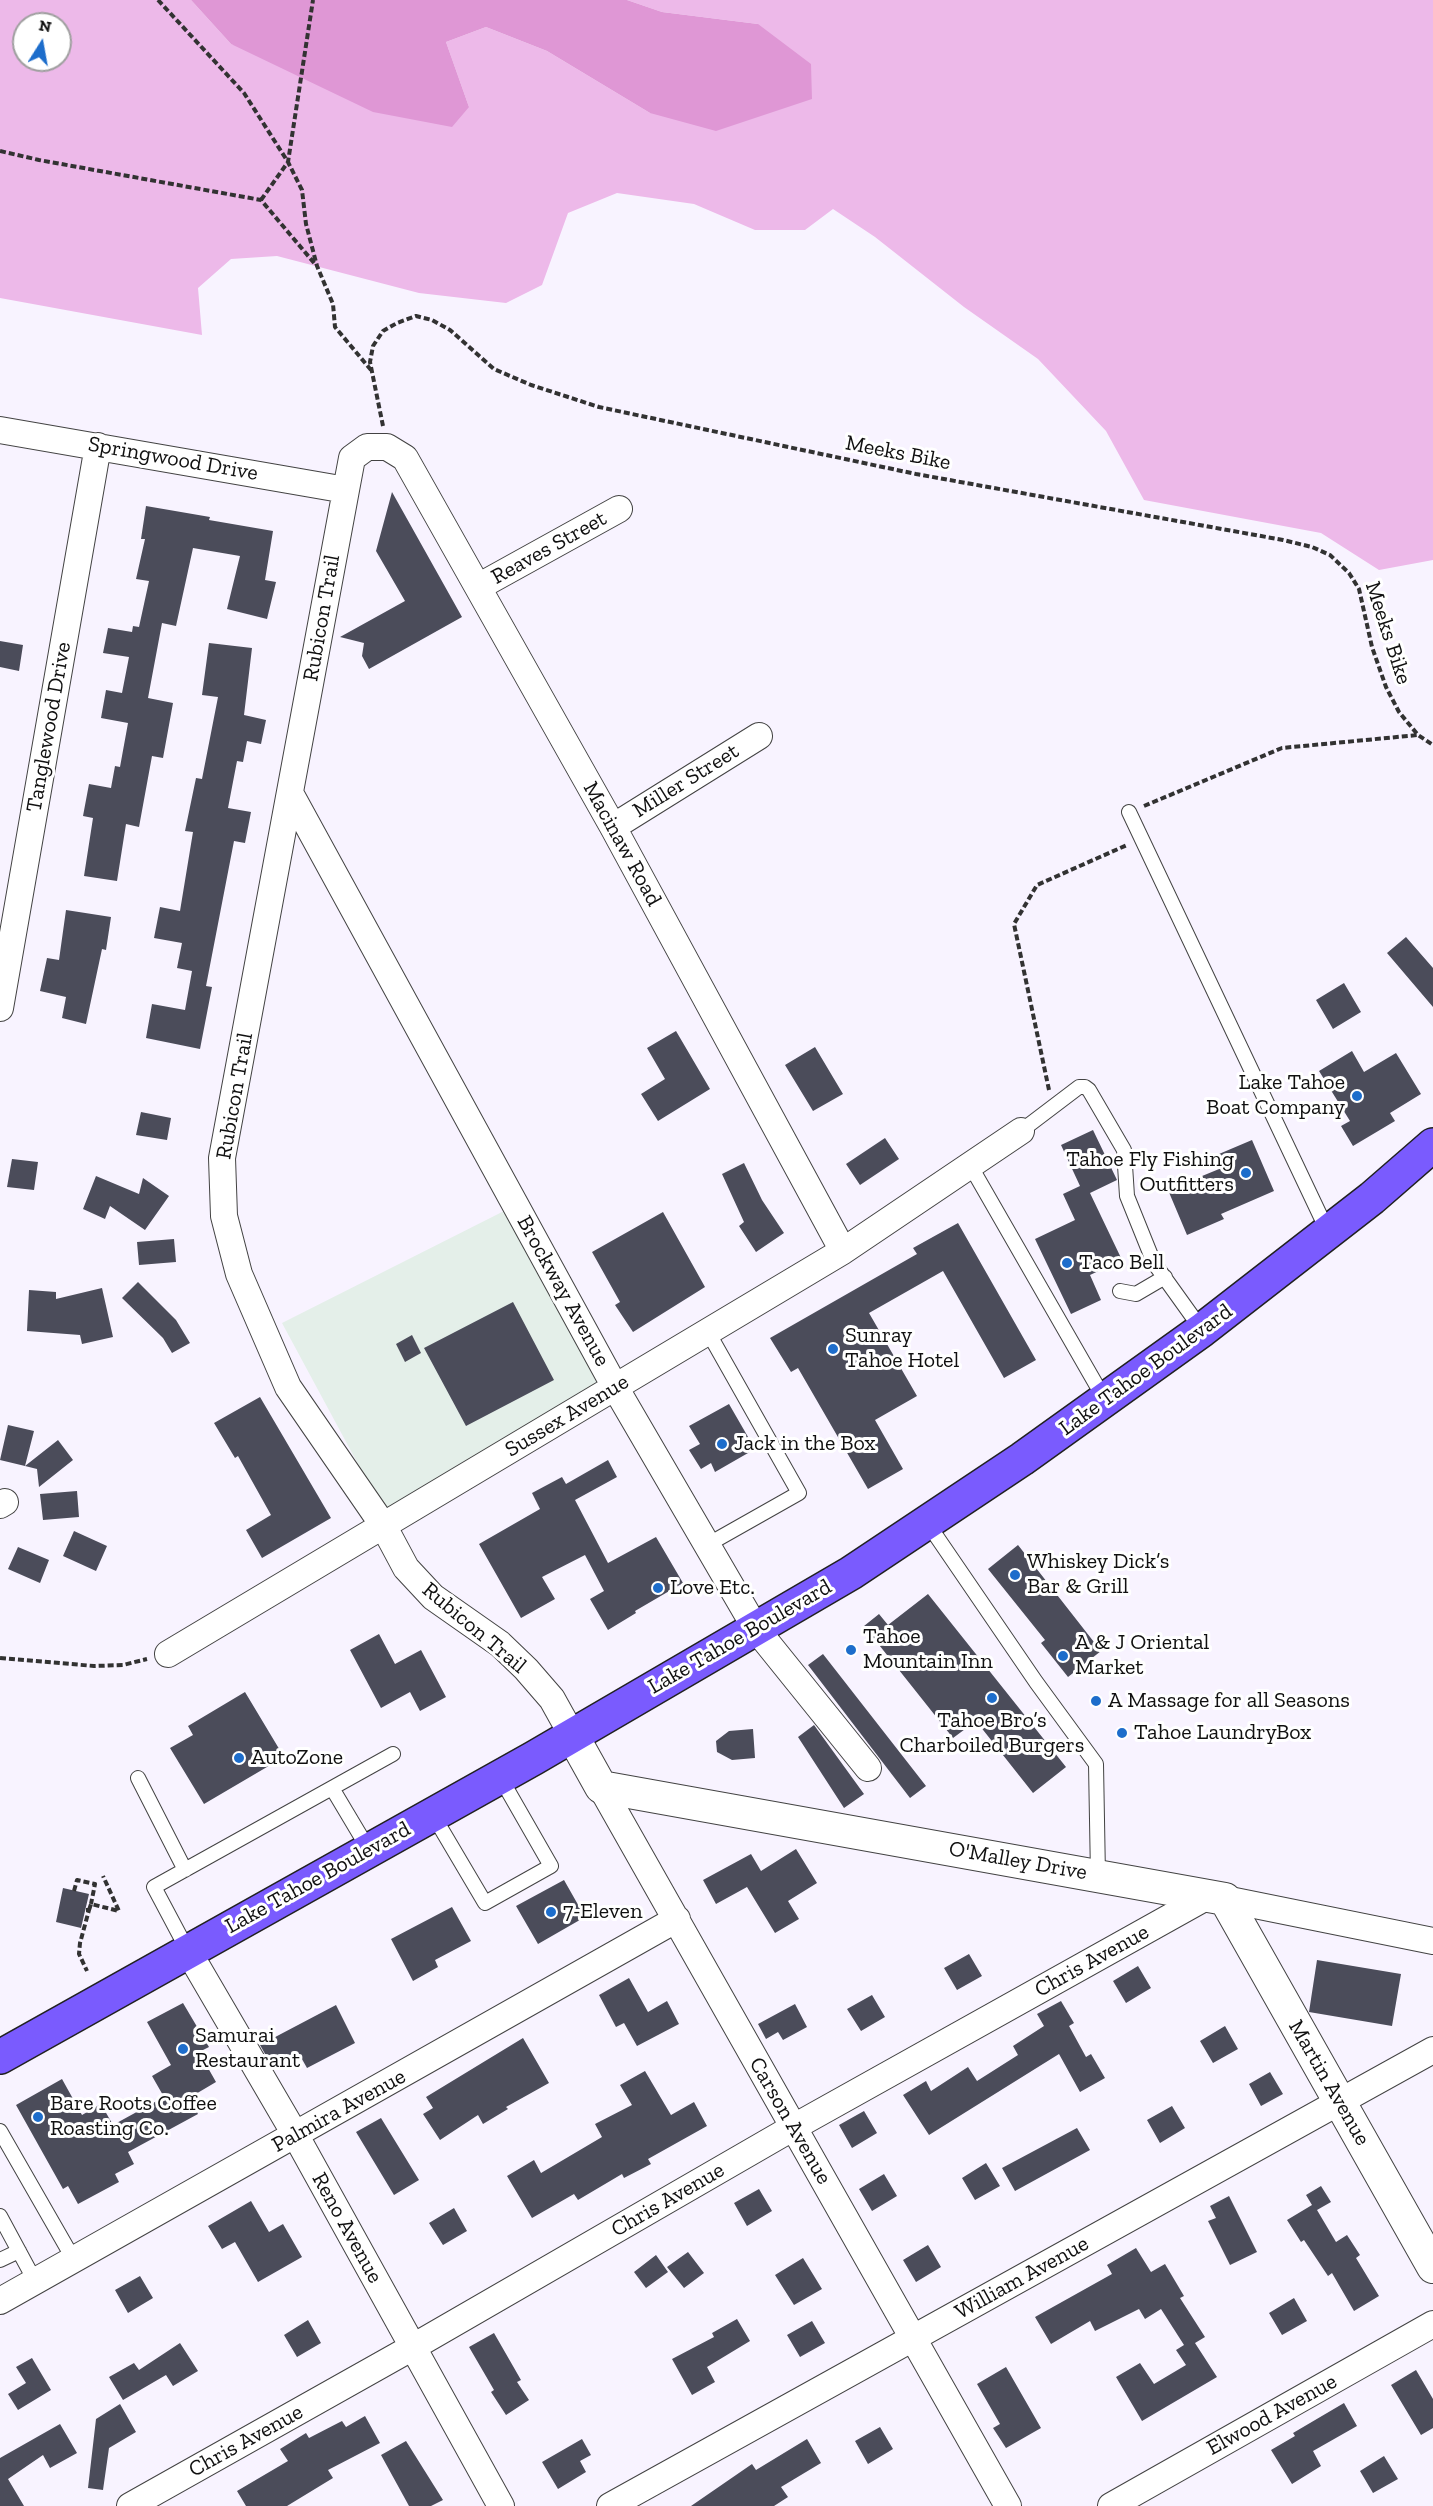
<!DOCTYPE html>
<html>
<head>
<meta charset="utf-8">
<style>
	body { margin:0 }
	#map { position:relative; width:1433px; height:2506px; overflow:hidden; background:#f8f3ff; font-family:"Zilla Slab",serif }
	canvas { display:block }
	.north { position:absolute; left:12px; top:12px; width:60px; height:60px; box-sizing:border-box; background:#fff; border:2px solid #9f9f9f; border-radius:50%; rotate:11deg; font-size:16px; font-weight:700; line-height:24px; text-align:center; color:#101010 }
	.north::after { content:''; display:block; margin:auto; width:21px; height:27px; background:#1d6dcb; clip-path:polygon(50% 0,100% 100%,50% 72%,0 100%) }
</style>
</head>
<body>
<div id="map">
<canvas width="1433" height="2506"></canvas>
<div class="north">N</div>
</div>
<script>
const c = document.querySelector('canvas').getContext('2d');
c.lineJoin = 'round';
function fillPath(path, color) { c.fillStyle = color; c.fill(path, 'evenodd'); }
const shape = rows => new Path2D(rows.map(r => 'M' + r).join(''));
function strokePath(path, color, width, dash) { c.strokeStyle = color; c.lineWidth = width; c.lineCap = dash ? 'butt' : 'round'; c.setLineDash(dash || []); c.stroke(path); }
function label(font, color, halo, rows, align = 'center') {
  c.font = font + ' "Zilla Slab",serif'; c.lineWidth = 6; c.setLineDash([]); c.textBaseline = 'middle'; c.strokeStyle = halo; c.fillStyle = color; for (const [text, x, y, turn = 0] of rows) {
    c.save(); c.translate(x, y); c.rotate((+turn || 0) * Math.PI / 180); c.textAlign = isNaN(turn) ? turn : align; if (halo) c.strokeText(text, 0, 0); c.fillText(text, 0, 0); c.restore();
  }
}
const industrial = shape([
	[510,1208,607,1385,386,1516,282,1323]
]);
const green = shape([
	[0,0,191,0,231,44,469,107,446,42,486,27,547,51,650,113,758,24,662,12,627,0,1433,0,1433,560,1379,570,1321,533,1144,500,1106,431,1038,359,964,307,875,237,833,209,805,230,755,230,694,204,617,193,568,213,542,285,506,303,419,293,277,256,231,259,198,288,202,335,0,298],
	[24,24,60,24,60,60,24,60]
]);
const forest = shape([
	[191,0,627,0,662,12,758,24,811,64,812,99,716,131,650,113,547,51,486,27,446,42,469,107,452,127,373,112,231,44]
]);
const building = shape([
	[392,492,462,617,369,669,362,656,364,643,340,637,405,601,376,551],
	[146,506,210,517,209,520,273,531,265,580,276,582,267,619,227,609,240,556,193,548,176,626,162,623,148,698,173,703,163,758,152,756,139,827,126,824,117,881,84,876,93,818,83,816,89,784,111,788,115,766,120,767,128,723,101,718,106,690,122,693,129,657,103,653,108,628,132,632,133,626,139,627,149,581,136,579,145,539,141,539],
	[0,641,23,645,19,671,0,667],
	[209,643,252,648,244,715,266,720,261,744,247,741,243,762,237,761,228,808,251,812,245,843,234,841,206,986,212,987,200,1049,146,1038,152,1004,185,1010,192,971,177,968,182,943,154,938,160,907,180,911,193,832,185,831,196,778,202,779,218,697,202,695],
	[66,910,111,917,106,950,102,949,86,1024,62,1018,66,997,40,991,47,958,59,960],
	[1406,937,1433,968,1433,1007,1387,953],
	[1344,983,1361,1012,1333,1029,1316,1000],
	[676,1031,710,1089,658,1121,641,1094,665,1079,647,1048],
	[815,1047,843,1094,813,1111,785,1065],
	[1352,1051,1364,1072,1396,1053,1421,1094,1390,1113,1395,1121,1353,1146,1341,1126,1350,1121,1319,1071],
	[141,1112,171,1118,167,1140,136,1135],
	[1093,1130,1117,1180,1090,1193,1122,1260,1090,1275,1101,1300,1071,1314,1035,1239,1075,1220,1063,1194,1080,1186,1061,1145],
	[885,1138,899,1159,860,1185,846,1164],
	[1252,1140,1274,1191,1221,1214,1224,1219,1187,1235,1168,1190,1224,1167,1219,1154],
	[12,1159,38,1162,34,1190,7,1187],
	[744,1163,762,1200,784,1233,756,1252,739,1226,744,1222,722,1174],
	[96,1176,139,1194,143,1178,169,1196,145,1230,110,1206,105,1219,83,1209],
	[663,1212,705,1287,633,1332,615,1305,620,1302,592,1252],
	[958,1223,1036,1360,1004,1378,943,1271,869,1313,917,1396,875,1420,903,1469,868,1489,798,1368,791,1372,770,1338,917,1254,913,1248],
	[174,1239,176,1262,139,1265,137,1242],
	[138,1282,176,1320,190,1343,172,1353,163,1338,122,1298],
	[102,1288,113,1337,82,1344,80,1335,27,1331,29,1290,56,1292,56,1299],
	[513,1302,554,1380,466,1426,424,1348],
	[412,1335,421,1353,405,1362,396,1344],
	[260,1397,331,1518,262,1558,246,1530,271,1515,238,1456,235,1458,214,1423],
	[729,1404,755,1449,715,1472,711,1463,701,1469,689,1450,700,1444,689,1426],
	[8,1425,34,1431,25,1466,0,1460],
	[58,1440,73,1460,39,1487,37,1469,25,1466],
	[608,1460,617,1477,575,1500,608,1563,656,1537,683,1583,635,1611,636,1613,608,1630,590,1599,604,1591,585,1555,542,1577,555,1599,521,1618,479,1544,540,1509,532,1493,562,1477,566,1484],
	[77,1491,79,1517,43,1520,40,1494],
	[74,1531,107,1546,96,1571,63,1556],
	[1018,1545,1101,1651,1068,1677,1041,1643,1045,1640,988,1569],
	[18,1547,49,1560,40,1583,8,1569],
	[928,1594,1066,1767,1033,1793,976,1721,953,1738,864,1626,879,1614,888,1625],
	[379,1634,395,1664,421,1650,446,1697,420,1711,410,1692,381,1708,350,1650],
	[823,1654,926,1786,910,1798,808,1665],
	[245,1692,284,1757,204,1804,170,1748,193,1735,188,1726],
	[814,1725,864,1794,844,1808,798,1737],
	[753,1729,755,1758,732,1760,717,1752,716,1741,729,1731],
	[796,1849,817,1883,788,1901,799,1919,775,1933,747,1887,716,1904,703,1880,751,1854,761,1871],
	[564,1880,585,1917,538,1944,516,1906],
	[63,1888,89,1894,81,1928,56,1922],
	[452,1907,471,1941,435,1960,438,1967,413,1981,391,1939],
	[969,1954,982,1976,957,1990,944,1968],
	[1317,1960,1401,1974,1392,2026,1309,2012],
	[1138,1966,1151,1988,1126,2003,1113,1981],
	[629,1978,648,2012,667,2001,679,2024,637,2046,624,2023,616,2027,599,1995],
	[872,1995,885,2017,861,2031,847,2009],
	[1061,2001,1074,2023,1069,2026,1086,2057,1091,2054,1105,2078,1080,2092,1059,2054,929,2135,903,2095,926,2081,931,2091,968,2067,977,2081,1018,2055,1013,2046,1044,2026,1037,2014],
	[183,2003,209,2047,199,2052,216,2082,189,2098,198,2114,128,2152,134,2164,115,2174,119,2182,78,2204,68,2186,63,2189,16,2105,62,2079,82,2115,101,2104,113,2125,164,2097,152,2076,171,2065,147,2022],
	[795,2004,807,2027,783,2040,778,2032,766,2039,758,2024],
	[336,2005,355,2043,307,2068,298,2052,272,2066,260,2045],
	[1225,2026,1238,2049,1213,2063,1200,2041],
	[523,2038,549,2083,506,2107,508,2109,483,2124,478,2115,440,2140,423,2114,433,2108,426,2097],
	[645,2071,671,2115,694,2102,707,2126,648,2159,651,2164,624,2178,622,2174,578,2200,574,2194,532,2218,507,2176,534,2160,541,2173,602,2137,595,2124,632,2105,620,2085],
	[1270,2072,1283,2094,1261,2106,1249,2084],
	[1172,2106,1185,2128,1160,2143,1147,2120],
	[864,2111,877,2133,852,2148,839,2125],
	[381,2118,419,2180,394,2195,356,2132],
	[1077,2128,1090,2150,1015,2191,1002,2168],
	[986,2163,1000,2186,975,2200,962,2178],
	[884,2174,897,2196,872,2211,859,2189],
	[1321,2186,1331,2202,1317,2210,1336,2242,1347,2235,1360,2255,1356,2258,1379,2296,1354,2311,1332,2273,1328,2276,1304,2240,1301,2242,1287,2220,1312,2205,1306,2195],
	[759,2189,772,2211,747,2226,734,2203],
	[1229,2196,1257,2252,1230,2265,1208,2221,1216,2218,1210,2206],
	[251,2201,269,2232,283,2224,302,2257,258,2282,235,2242,222,2249,208,2226],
	[454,2208,467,2231,443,2245,429,2223],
	[928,2245,941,2267,916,2282,903,2260],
	[1136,2248,1151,2272,1165,2264,1184,2296,1180,2298,1205,2337,1195,2343,1217,2377,1142,2421,1116,2377,1140,2363,1154,2384,1186,2365,1176,2350,1184,2345,1161,2309,1145,2319,1139,2309,1095,2331,1090,2321,1051,2344,1035,2317,1112,2274,1107,2265],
	[688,2252,704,2273,684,2288,667,2267],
	[656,2255,668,2272,646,2288,634,2272],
	[803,2258,822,2289,794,2305,775,2275],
	[140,2276,153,2298,128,2313,115,2290],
	[1294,2298,1307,2321,1282,2335,1269,2313],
	[737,2319,750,2341,707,2367,715,2382,692,2395,672,2359,714,2337,712,2333],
	[308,2320,321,2343,297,2357,284,2335],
	[812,2321,825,2343,800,2357,787,2335],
	[494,2333,521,2380,517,2382,529,2400,506,2415,491,2392,494,2390,469,2347],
	[180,2343,198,2371,173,2386,166,2375,123,2400,109,2377,134,2363,139,2370],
	[32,2358,51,2390,18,2410,8,2394,26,2383,16,2367],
	[1006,2367,1041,2428,1006,2448,993,2428,1000,2424,977,2384],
	[1416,2370,1433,2399,1433,2428,1421,2435,1391,2385],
	[1344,2403,1357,2426,1313,2451,1321,2466,1292,2484,1271,2450,1295,2436,1293,2433],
	[120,2404,136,2432,109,2448,103,2490,88,2488,96,2419],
	[365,2416,380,2443,328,2470,333,2478,287,2506,246,2506,237,2491,288,2461,280,2449,306,2433,309,2438,342,2421,346,2427],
	[60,2424,77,2453,50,2468,43,2455,8,2479,24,2506,0,2506,0,2458],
	[880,2427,893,2449,868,2464,855,2441],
	[582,2439,591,2455,580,2461,586,2472,558,2489,542,2462],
	[807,2439,821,2463,781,2487,788,2497,774,2506,691,2506,752,2464,756,2470],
	[406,2441,443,2500,431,2506,409,2506,381,2455],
	[1384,2456,1398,2479,1373,2493,1360,2471]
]);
const path = shape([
	[158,0,244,93,288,162,302,190,306,224,317,266,333,304,335,327,371,370],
	[0,151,39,160,261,200,315,264],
	[261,200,288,162,313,0],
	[383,426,370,362,373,346,383,331,397,323,416,316,432,320,450,330,494,369,531,385,599,407,916,474,1283,540,1312,547,1330,555,1349,573,1359,589,1372,647,1386,687,1399,712,1418,735,1433,745],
	[1144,806,1282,748,1418,735],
	[1049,1090,1014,924,1037,885,1127,845],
	[0,1658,94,1666,123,1665,147,1659],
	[74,1891,77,1880,95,1884,91,1904],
	[86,1910,89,1910,80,1943,79,1954,87,1971],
	[89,1910,91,1904,119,1911,103,1876]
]);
const service = shape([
	[1129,812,1328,1232],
	[1021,1131,1079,1087,1085,1087,1089,1090,1124,1150,1127,1196,1154,1263,1202,1330],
	[970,1165,1105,1400],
	[1120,1291,1136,1294,1165,1277],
	[928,1524,1036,1682,1096,1764,1098,1876],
	[707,1545,799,1493,708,1332],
	[138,1778,185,1870],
	[332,1788,369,1850],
	[433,1815,485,1903,551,1866,500,1777],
	[188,1951,154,1887,393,1754],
	[0,2131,74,2260],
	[0,2216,35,2281],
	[0,2260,19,2251]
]);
const minor = shape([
	[0,430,346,490],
	[478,587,619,509],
	[290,793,615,1387,756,1629,868,1768],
	[613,827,759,736],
	[0,1008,98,446],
	[0,1505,5,1502],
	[168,1654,843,1251,1021,1131],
	[572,1735,552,1699,526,1669,500,1644,433,1597,406,1568,383,1525,288,1387,239,1274,224,1216,222,1158,346,490,352,458,367,447,387,447,405,458,613,827,843,1251],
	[601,1787,1008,2506],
	[1225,1899,1433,1941],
	[188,1951,296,2136,501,2506],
	[0,2301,677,1919],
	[130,2506,413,2347,794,2127,1208,1896],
	[610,2506,1433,2050],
	[1111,2506,1433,2324]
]);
const tertiary = shape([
	[572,1735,601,1787,1225,1899,1433,2267]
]);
const trunk = shape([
	[0,2057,534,1758,851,1573,1022,1459,1202,1330,1372,1198,1433,1145]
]);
const markers = [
	[1357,1096,6,"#1d6dcb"],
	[1246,1173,6,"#1d6dcb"],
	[1067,1263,6,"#1d6dcb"],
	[833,1349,6,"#1d6dcb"],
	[722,1444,6,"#1d6dcb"],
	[1015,1575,6,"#1d6dcb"],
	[658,1588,6,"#1d6dcb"],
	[851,1650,6,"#1d6dcb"],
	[1063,1656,6,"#1d6dcb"],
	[992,1698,6,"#1d6dcb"],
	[1096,1701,6,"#1d6dcb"],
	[1122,1733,6,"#1d6dcb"],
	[239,1758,6,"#1d6dcb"],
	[551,1912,6,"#1d6dcb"],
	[183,2049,6,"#1d6dcb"],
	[38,2117,6,"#1d6dcb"]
];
const streetNames = [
	["Meeks Bike",898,453,11],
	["Springwood Drive",173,459,10],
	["Reaves Street",549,548,-29],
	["Rubicon Trail",322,618,-80],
	["Meeks Bike",1388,633,72],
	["Tanglewood Drive",49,727,-80],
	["Miller Street",686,781,-32],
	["Macinaw Road",622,844,61],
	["Rubicon Trail",235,1096,-80],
	["Brockway Avenue",563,1291,61],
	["Lake Tahoe Boulevard",1146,1370,-36],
	["Sussex Avenue",567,1416,-31],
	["Rubicon Trail",474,1628,40],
	["Lake Tahoe Boulevard",740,1637,-30],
	["O'Malley Drive",1018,1861,10],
	["Lake Tahoe Boulevard",318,1878,-29],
	["Chris Avenue",1092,1961,-29],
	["Martin Avenue",1329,2083,60],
	["Palmira Avenue",339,2111,-29],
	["Carson Avenue",790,2121,60],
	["Chris Avenue",668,2200,-30],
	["Reno Avenue",347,2228,61],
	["William Avenue",1022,2278,-29],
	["Elwood Avenue",1272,2415,-29],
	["Chris Avenue",246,2441,-29]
];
const poiNames = [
	["Lake Tahoe",1345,1083,"right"],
	["Boat Company",1345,1108,"right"],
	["Tahoe Fly Fishing",1234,1160,"right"],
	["Outfitters",1234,1185,"right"],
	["Taco Bell",1079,1263],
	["Sunray",845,1336],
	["Tahoe Hotel",845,1361],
	["Jack in the Box",734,1444],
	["Whiskey Dick’s",1027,1562],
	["Bar & Grill",1027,1587],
	["Love Etc.",670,1588],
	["Tahoe",863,1637],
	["Mountain Inn",863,1662],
	["A & J Oriental",1075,1643],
	["Market",1075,1668],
	["A Massage for all Seasons",1108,1701],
	["Tahoe Bro’s",992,1721,"center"],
	["Charboiled Burgers",992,1746,"center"],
	["Tahoe LaundryBox",1134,1733],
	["AutoZone",251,1758],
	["7-Eleven",563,1912],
	["Samurai",195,2036],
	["Restaurant",195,2061],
	["Bare Roots Coffee",50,2104],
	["Roasting Co.",50,2129]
];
fillPath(industrial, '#e4efe9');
fillPath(green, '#edb9e9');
fillPath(forest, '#df97d5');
fillPath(building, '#4b4c5a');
strokePath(service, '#434343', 16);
strokePath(minor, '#434343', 28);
strokePath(tertiary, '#434343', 34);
strokePath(trunk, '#212121', 36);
strokePath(path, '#323232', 4, [6, 3]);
strokePath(service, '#fff', 14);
strokePath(minor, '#fff', 26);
strokePath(tertiary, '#fff', 32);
strokePath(trunk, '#7a5bfe', 33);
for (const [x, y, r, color] of markers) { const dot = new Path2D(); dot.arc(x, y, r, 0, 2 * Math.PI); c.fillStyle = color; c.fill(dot); strokePath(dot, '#fff', 2); }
label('22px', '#101010', '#fff', streetNames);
label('22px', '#101010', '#fff', poiNames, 'left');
</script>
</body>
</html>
